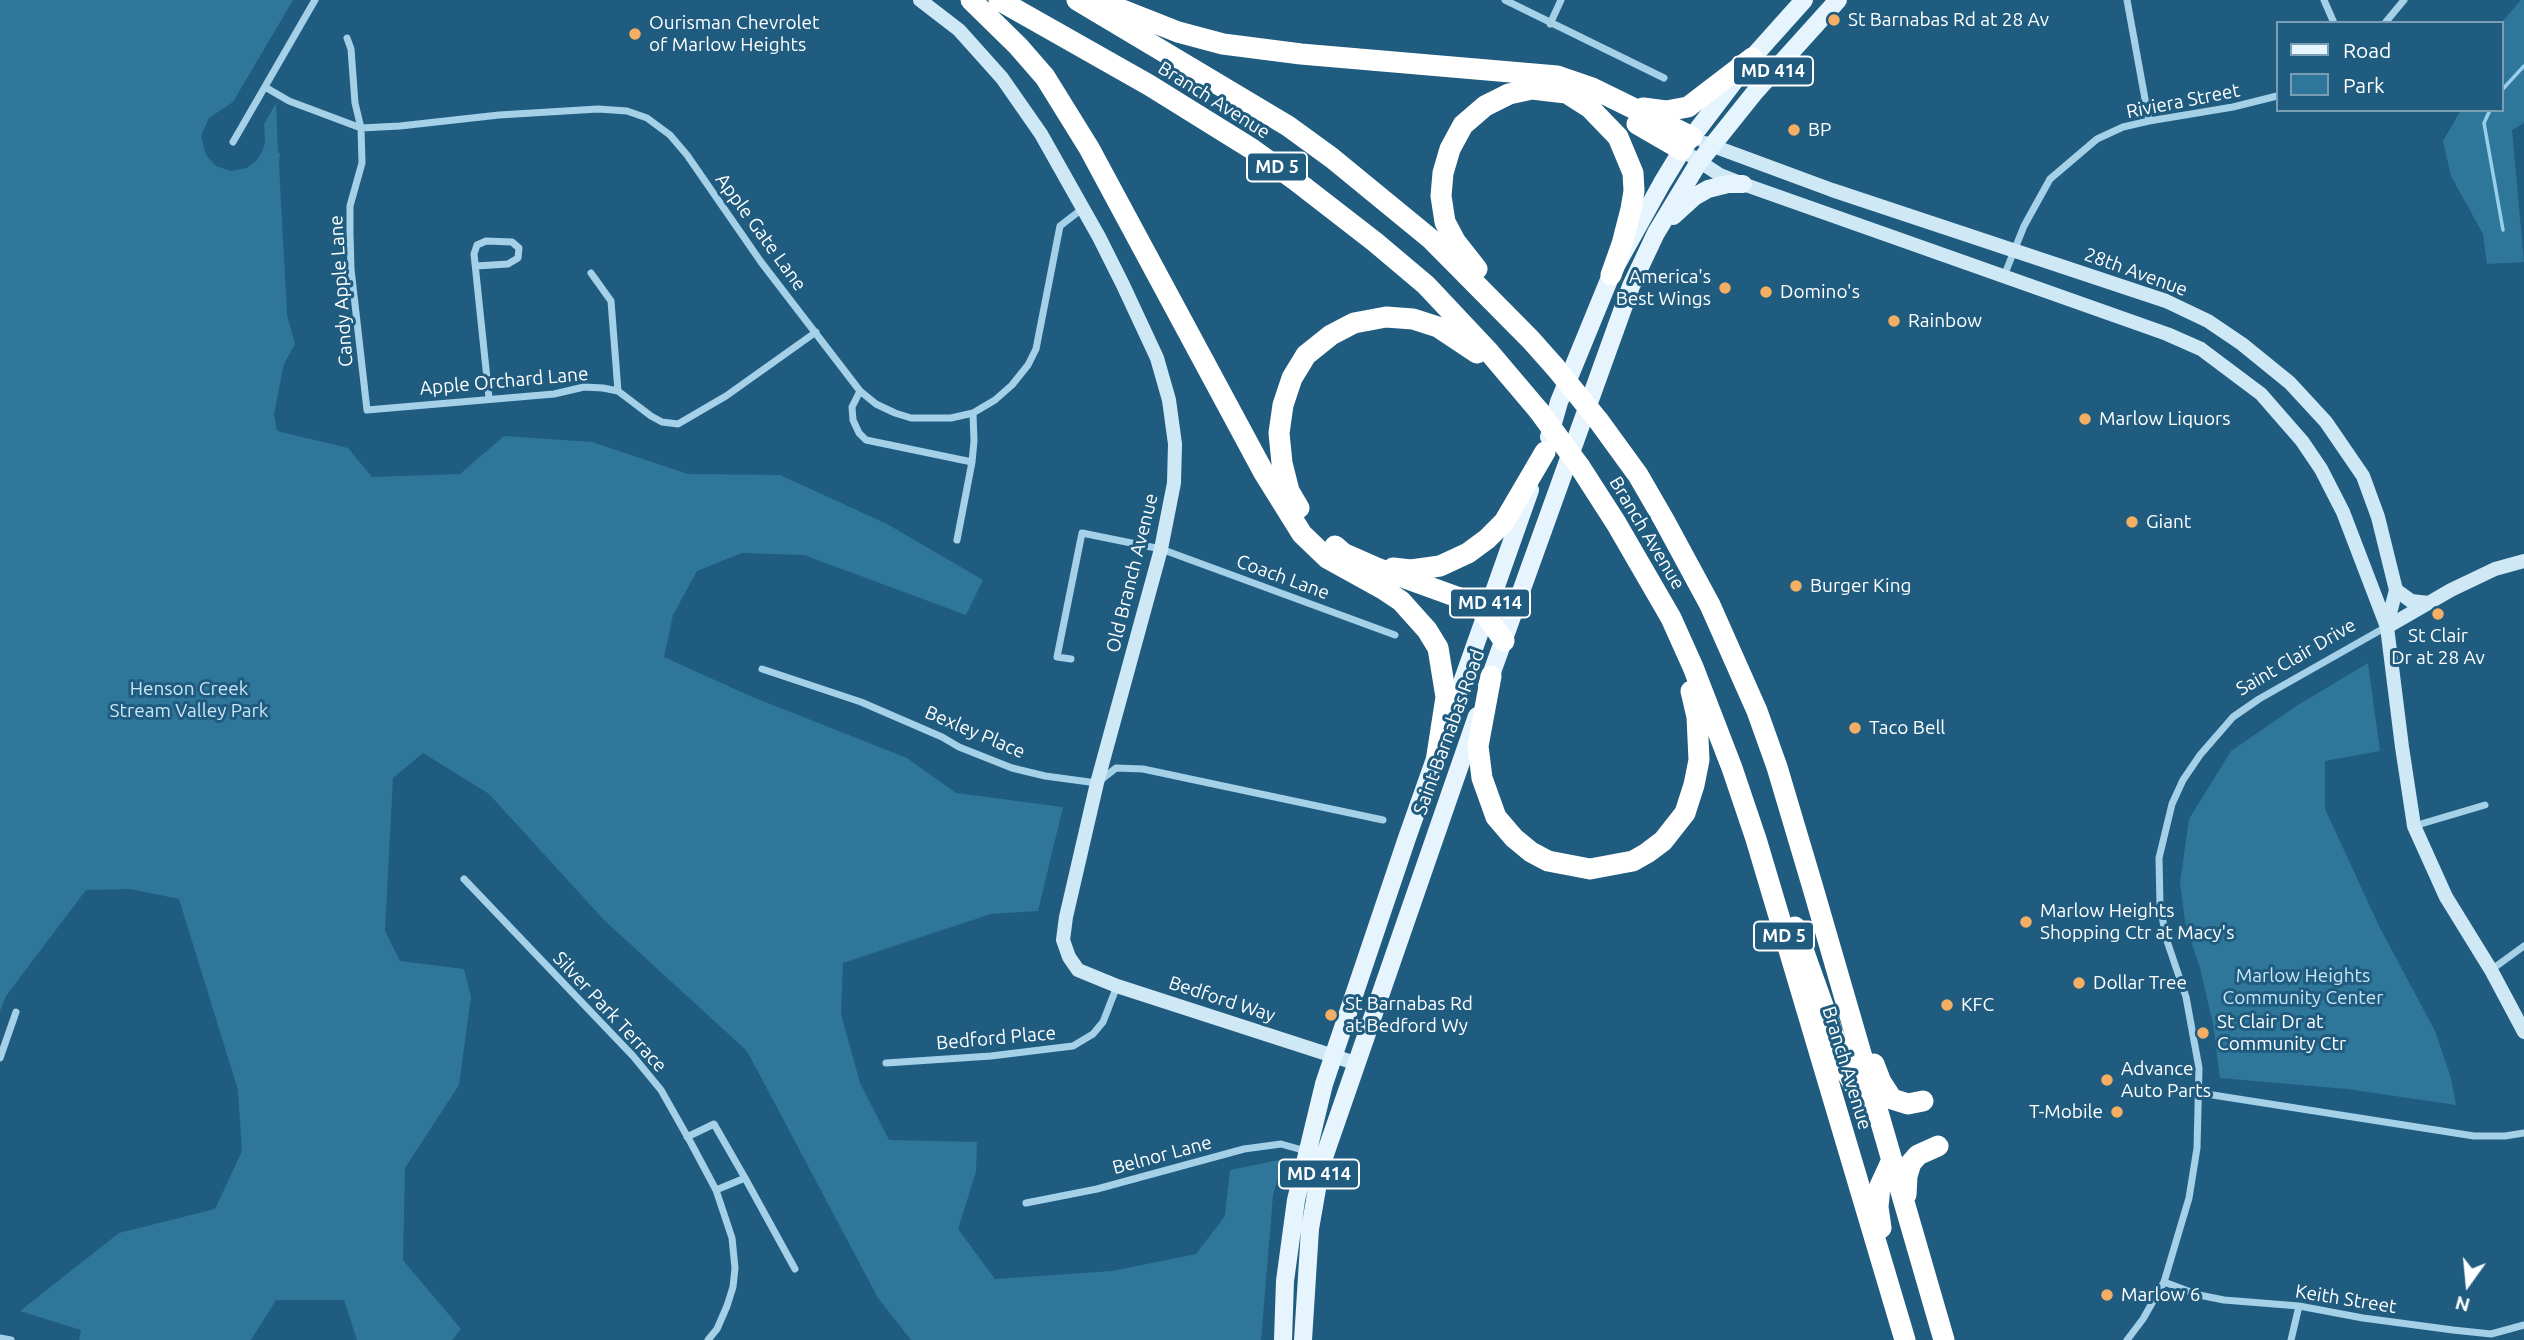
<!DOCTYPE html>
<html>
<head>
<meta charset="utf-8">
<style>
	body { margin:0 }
	#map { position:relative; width:2524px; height:1340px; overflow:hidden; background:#205c7f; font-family:Ubuntu,sans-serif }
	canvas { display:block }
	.legend { position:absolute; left:2276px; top:21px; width:228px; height:91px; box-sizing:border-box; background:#205c7f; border:2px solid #799db2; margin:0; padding:9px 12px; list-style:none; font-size:21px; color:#fff }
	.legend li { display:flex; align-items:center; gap:14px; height:35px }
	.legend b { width:35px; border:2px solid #799db2 }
	.north { position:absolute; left:2433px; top:1249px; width:70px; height:70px; -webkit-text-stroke:5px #205c7f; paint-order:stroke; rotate:195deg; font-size:19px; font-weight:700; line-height:28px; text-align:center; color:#fff }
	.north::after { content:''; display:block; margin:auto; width:24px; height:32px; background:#fff; clip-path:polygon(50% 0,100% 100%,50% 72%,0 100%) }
</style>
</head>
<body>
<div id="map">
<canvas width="2524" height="1340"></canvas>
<ul class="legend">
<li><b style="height:9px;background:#e6f4fd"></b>Road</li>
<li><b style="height:19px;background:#2f769b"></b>Park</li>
</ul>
<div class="north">N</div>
</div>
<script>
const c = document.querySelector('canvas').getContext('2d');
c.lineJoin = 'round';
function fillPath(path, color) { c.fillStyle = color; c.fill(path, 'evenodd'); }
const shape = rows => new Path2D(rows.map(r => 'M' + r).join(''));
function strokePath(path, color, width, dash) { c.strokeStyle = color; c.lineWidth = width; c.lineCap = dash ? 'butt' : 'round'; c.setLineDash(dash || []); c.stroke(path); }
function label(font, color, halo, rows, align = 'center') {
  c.font = font + ' Ubuntu,sans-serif'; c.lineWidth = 6; c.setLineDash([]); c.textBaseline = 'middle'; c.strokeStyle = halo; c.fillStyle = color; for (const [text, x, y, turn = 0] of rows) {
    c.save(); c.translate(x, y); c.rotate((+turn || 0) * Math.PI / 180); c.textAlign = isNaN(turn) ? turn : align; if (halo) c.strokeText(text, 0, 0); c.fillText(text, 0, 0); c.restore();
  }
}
const green = shape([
	[0,0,293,0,233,102,209,118,201,136,206,155,216,166,231,171,247,168,256,161,262,152,265,142,264,124,276,103,278,153,280,153,279,164,287,315,295,344,284,364,274,414,277,431,348,448,372,477,460,474,504,436,592,442,688,474,780,475,887,524,983,580,966,615,804,555,742,553,697,571,673,615,664,657,750,696,907,758,956,793,1063,807,1038,911,991,914,843,963,841,1014,860,1083,889,1140,977,1142,976,1172,958,1229,995,1279,1112,1271,1196,1254,1225,1216,1230,1170,1284,1159,1273,1195,1261,1340,911,1340,878,1298,747,1051,604,920,489,794,423,753,393,778,385,931,400,961,464,969,471,997,459,1085,405,1168,403,1260,461,1329,452,1340,357,1340,344,1300,276,1300,251,1340,79,1340,81,1330,20,1311,119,1233,215,1209,242,1151,238,1090,179,899,130,889,86,890,6,996,0,1011],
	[2521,0,2524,0,2524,123,2512,130,2524,262,2487,264,2483,234,2451,176,2443,141,2461,110,2501,110,2501,23],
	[2368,663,2380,751,2325,761,2325,809,2379,926,2435,1031,2451,1078,2456,1105,2347,1089,2220,1078,2213,1024,2200,968,2185,922,2180,883,2189,819,2231,751,2298,705]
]);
const stream = shape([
	[2501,91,2524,66],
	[2490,110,2484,123,2503,230]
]);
const street = shape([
	[1505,0,1664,78],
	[2127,0,2149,121],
	[2324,0,2334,23],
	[2385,23,2404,0],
	[1550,24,1561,0],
	[347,38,351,49,355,103,361,128,362,163,350,206,350,234,351,269,367,410,554,394,584,387,603,388,618,391,651,416,662,422,678,424,726,396,816,332],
	[265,87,289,101,361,128,400,126,499,115,598,109,627,111,647,118,670,135,687,155,761,262,860,391,876,404,895,413,911,418,951,418,973,413,995,400,1012,385,1028,365,1036,349,1060,226,1082,209],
	[233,142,315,0],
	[476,266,508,264,518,258,519,248,512,242,486,241,477,245,474,254,489,398],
	[591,273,611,301,618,391],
	[2004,276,2024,226,2050,179,2097,139,2123,127,2149,121,2233,107,2277,96],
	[860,391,852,407,853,420,859,433,866,440,972,462],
	[957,540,972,462,974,441,973,413],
	[1071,659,1057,657,1082,533,1161,549,1395,635],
	[762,669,861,702,942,737,959,747,1012,768,1045,776,1097,783,1116,768,1143,769,1383,820],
	[2414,826,2485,805],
	[464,879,633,1056,661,1090,691,1143,716,1190,732,1238,735,1268,733,1287,727,1306,717,1329,708,1340],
	[2491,970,2524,946],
	[0,1058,16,1012],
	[886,1063,991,1056,1073,1046,1093,1034,1103,1022,1117,986],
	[2200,1093,2474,1136,2505,1136,2524,1133],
	[687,1137,714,1124,745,1178],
	[716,1190,745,1178,795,1269],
	[1026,1203,1097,1189,1244,1149,1281,1144,1306,1151],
	[2164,1282,2199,1295,2224,1300,2299,1306,2363,1318,2453,1330,2491,1334,2524,1325],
	[0,1338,11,1340],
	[2127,1340,2143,1319,2164,1282,2189,1198,2197,1148,2199,1068,2186,997,2166,938,2160,905,2159,858,2172,804,2183,780,2200,755,2233,717,2259,699,2386,627],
	[2291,1340,2299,1306]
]);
const secondary = shape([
	[920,0,959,30,1002,78,1041,134,1099,237,1123,285,1157,358,1169,400,1175,444,1174,483,1161,549,1097,783,1066,917,1063,940,1069,957,1078,970,1117,986,1355,1063],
	[1705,143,1832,190,2166,301,2208,321,2242,344,2290,383,2326,422,2363,476,2378,517,2396,590,2387,625],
	[1682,150,1720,175,1743,184,2167,334,2201,349,2261,394,2302,441,2321,469,2343,512,2387,627,2402,747,2414,826,2446,897,2491,970,2524,1032],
	[2396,590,2411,601,2429,603],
	[2387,627,2451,590,2495,569,2524,561]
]);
const primary = shape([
	[1673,216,1694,197,1708,189,1728,184,1743,184],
	[1549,437,1559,402,1611,275,1662,183,1682,150,1752,58,1804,0],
	[1487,686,1631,286,1656,233,1699,162,1755,92,1838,0],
	[1283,1340,1285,1281,1296,1200,1324,1084,1407,838,1530,490],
	[1303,1340,1310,1229,1321,1166,1477,716]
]);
const highway = shape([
	[971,0,1018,46,1045,77,1089,148,1264,473,1302,534,1327,558,1383,589,1401,601,1427,630,1438,648,1446,697,1437,755],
	[999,0,1149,85,1252,149,1295,180,1375,242,1426,285,1489,352,1539,411],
	[1077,0,1288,126,1332,158,1432,240,1531,340,1555,367],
	[1097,0,1178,32,1223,44,1301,54,1557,76,1592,88,1692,137],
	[1568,94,1590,108,1618,137,1633,173,1634,191,1631,209,1622,244,1611,275],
	[1643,108,1666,111,1688,107,1752,58],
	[1637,124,1682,150],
	[1477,269,1455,241,1445,222,1441,196,1443,173,1450,149,1463,125,1485,106,1509,94,1532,89,1566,93,1582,99],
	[1598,420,1638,475,1664,520,1710,605,1757,711,1777,767,1813,888,1944,1340],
	[1580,467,1616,523,1671,618,1693,667,1732,768,1756,839,1905,1340],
	[1299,508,1289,491,1282,463,1279,433,1283,405,1292,378,1306,355,1331,335,1354,323,1386,317,1413,319,1438,327,1477,353],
	[1335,546,1343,553,1377,568,1471,602,1486,615,1504,641],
	[1393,568,1411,570,1440,566,1468,553,1487,539,1504,522,1545,452],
	[1491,676,1478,746,1482,778,1496,817,1514,838,1531,852,1548,861,1590,869,1633,861,1647,853,1663,841,1685,813,1694,785,1699,760,1697,717,1691,691],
	[1795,927,1847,1073,1862,1098,1871,1105],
	[1874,1064,1881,1082,1892,1099,1908,1104,1923,1101],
	[1906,1195,1907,1176,1911,1163,1918,1155,1938,1146],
	[1881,1228,1878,1207,1880,1186,1892,1160]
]);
const highwayBridge = shape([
	[1555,367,1598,420],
	[1539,411,1580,467]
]);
const markers = [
	[1834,20,7,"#f5af64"],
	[635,34,7,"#f5af64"],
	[1794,130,7,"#f5af64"],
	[1725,288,7,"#f5af64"],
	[1766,292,7,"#f5af64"],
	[1894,321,7,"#f5af64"],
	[2085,419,7,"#f5af64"],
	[2132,522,7,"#f5af64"],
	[1796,586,7,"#f5af64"],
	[2438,614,7,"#f5af64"],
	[1855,728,7,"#f5af64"],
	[2026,922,7,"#f5af64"],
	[2079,983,7,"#f5af64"],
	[1947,1005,7,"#f5af64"],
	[1331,1015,7,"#f5af64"],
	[2203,1033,7,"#f5af64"],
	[2107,1080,7,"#f5af64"],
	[2117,1112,7,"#f5af64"],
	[2107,1295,7,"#f5af64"]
];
const shields = [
	[1773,71,80],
	[1277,167,60],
	[1490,603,80],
	[1784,936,60],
	[1319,1174,80]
];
const shieldNames = [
	["MD 414",1773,71],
	["MD 5",1277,167],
	["MD 414",1490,603],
	["MD 5",1784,936],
	["MD 414",1319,1174]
];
const poiNames = [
	["St Barnabas Rd at 28 Av",1848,20],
	["Ourisman Chevrolet",649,23],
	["of Marlow Heights",649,45],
	["BP",1808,130],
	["America's",1711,277,"right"],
	["Best Wings",1711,299,"right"],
	["Domino's",1780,292],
	["Rainbow",1908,321],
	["Marlow Liquors",2099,419],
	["Giant",2146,522],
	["Burger King",1810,586],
	["St Clair",2438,636,"center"],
	["Dr at 28 Av",2438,658,"center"],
	["Taco Bell",1869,728],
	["Marlow Heights",2040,911],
	["Shopping Ctr at Macy's",2040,933],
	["Dollar Tree",2093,983],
	["St Barnabas Rd",1345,1004],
	["at Bedford Wy",1345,1026],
	["KFC",1961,1005],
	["St Clair Dr at",2217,1022],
	["Community Ctr",2217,1044],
	["Advance",2121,1069],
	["Auto Parts",2121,1091],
	["T-Mobile",2103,1112,"right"],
	["Marlow 6",2121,1295]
];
const streetNames = [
	["Branch Avenue",1214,100,32],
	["Riviera Street",2183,101,-11],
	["Apple Gate Lane",761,232,54],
	["28th Avenue",2136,272,20],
	["Candy Apple Lane",341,291,-94],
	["Apple Orchard Lane",504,381,-5],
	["Branch Avenue",1647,533,59],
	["Old Branch Avenue",1132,573,-76],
	["Coach Lane",1283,577,20],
	["Saint Clair Drive",2296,657,-30],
	["Bexley Place",975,732,23],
	["Saint Barnabas Road",1449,732,-70],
	["Bedford Way",1222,999,18],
	["Silver Park Terrace",610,1012,47],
	["Bedford Place",996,1038,-5],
	["Branch Avenue",1847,1068,73],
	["Belnor Lane",1162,1155,-15],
	["Keith Street",2346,1299,9]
];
const parkNames = [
	["Henson Creek",189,689],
	["Stream Valley Park",189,711],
	["Marlow Heights",2303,976],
	["Community Center",2303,998]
];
fillPath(green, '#2f769b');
strokePath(stream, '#98cee9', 3.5);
strokePath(street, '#a4d0e8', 7);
strokePath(secondary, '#cfe8f6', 14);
strokePath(primary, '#e6f4fd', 18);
strokePath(highway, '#fff', 21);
strokePath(highwayBridge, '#fff', 21);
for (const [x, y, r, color] of markers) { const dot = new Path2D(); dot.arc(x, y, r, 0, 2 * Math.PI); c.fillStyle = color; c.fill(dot); strokePath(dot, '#205c7f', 2.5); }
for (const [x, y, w] of shields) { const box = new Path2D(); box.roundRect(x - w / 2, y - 14.5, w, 29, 5); c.fillStyle = '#205c7f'; c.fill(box); strokePath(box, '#fff', 2); }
label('bold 18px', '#fff', null, shieldNames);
label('19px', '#fff', '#205c7f', poiNames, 'left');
label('19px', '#fff', '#205c7f', streetNames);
label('19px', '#c8e6f6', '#205c7f', parkNames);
</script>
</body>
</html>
